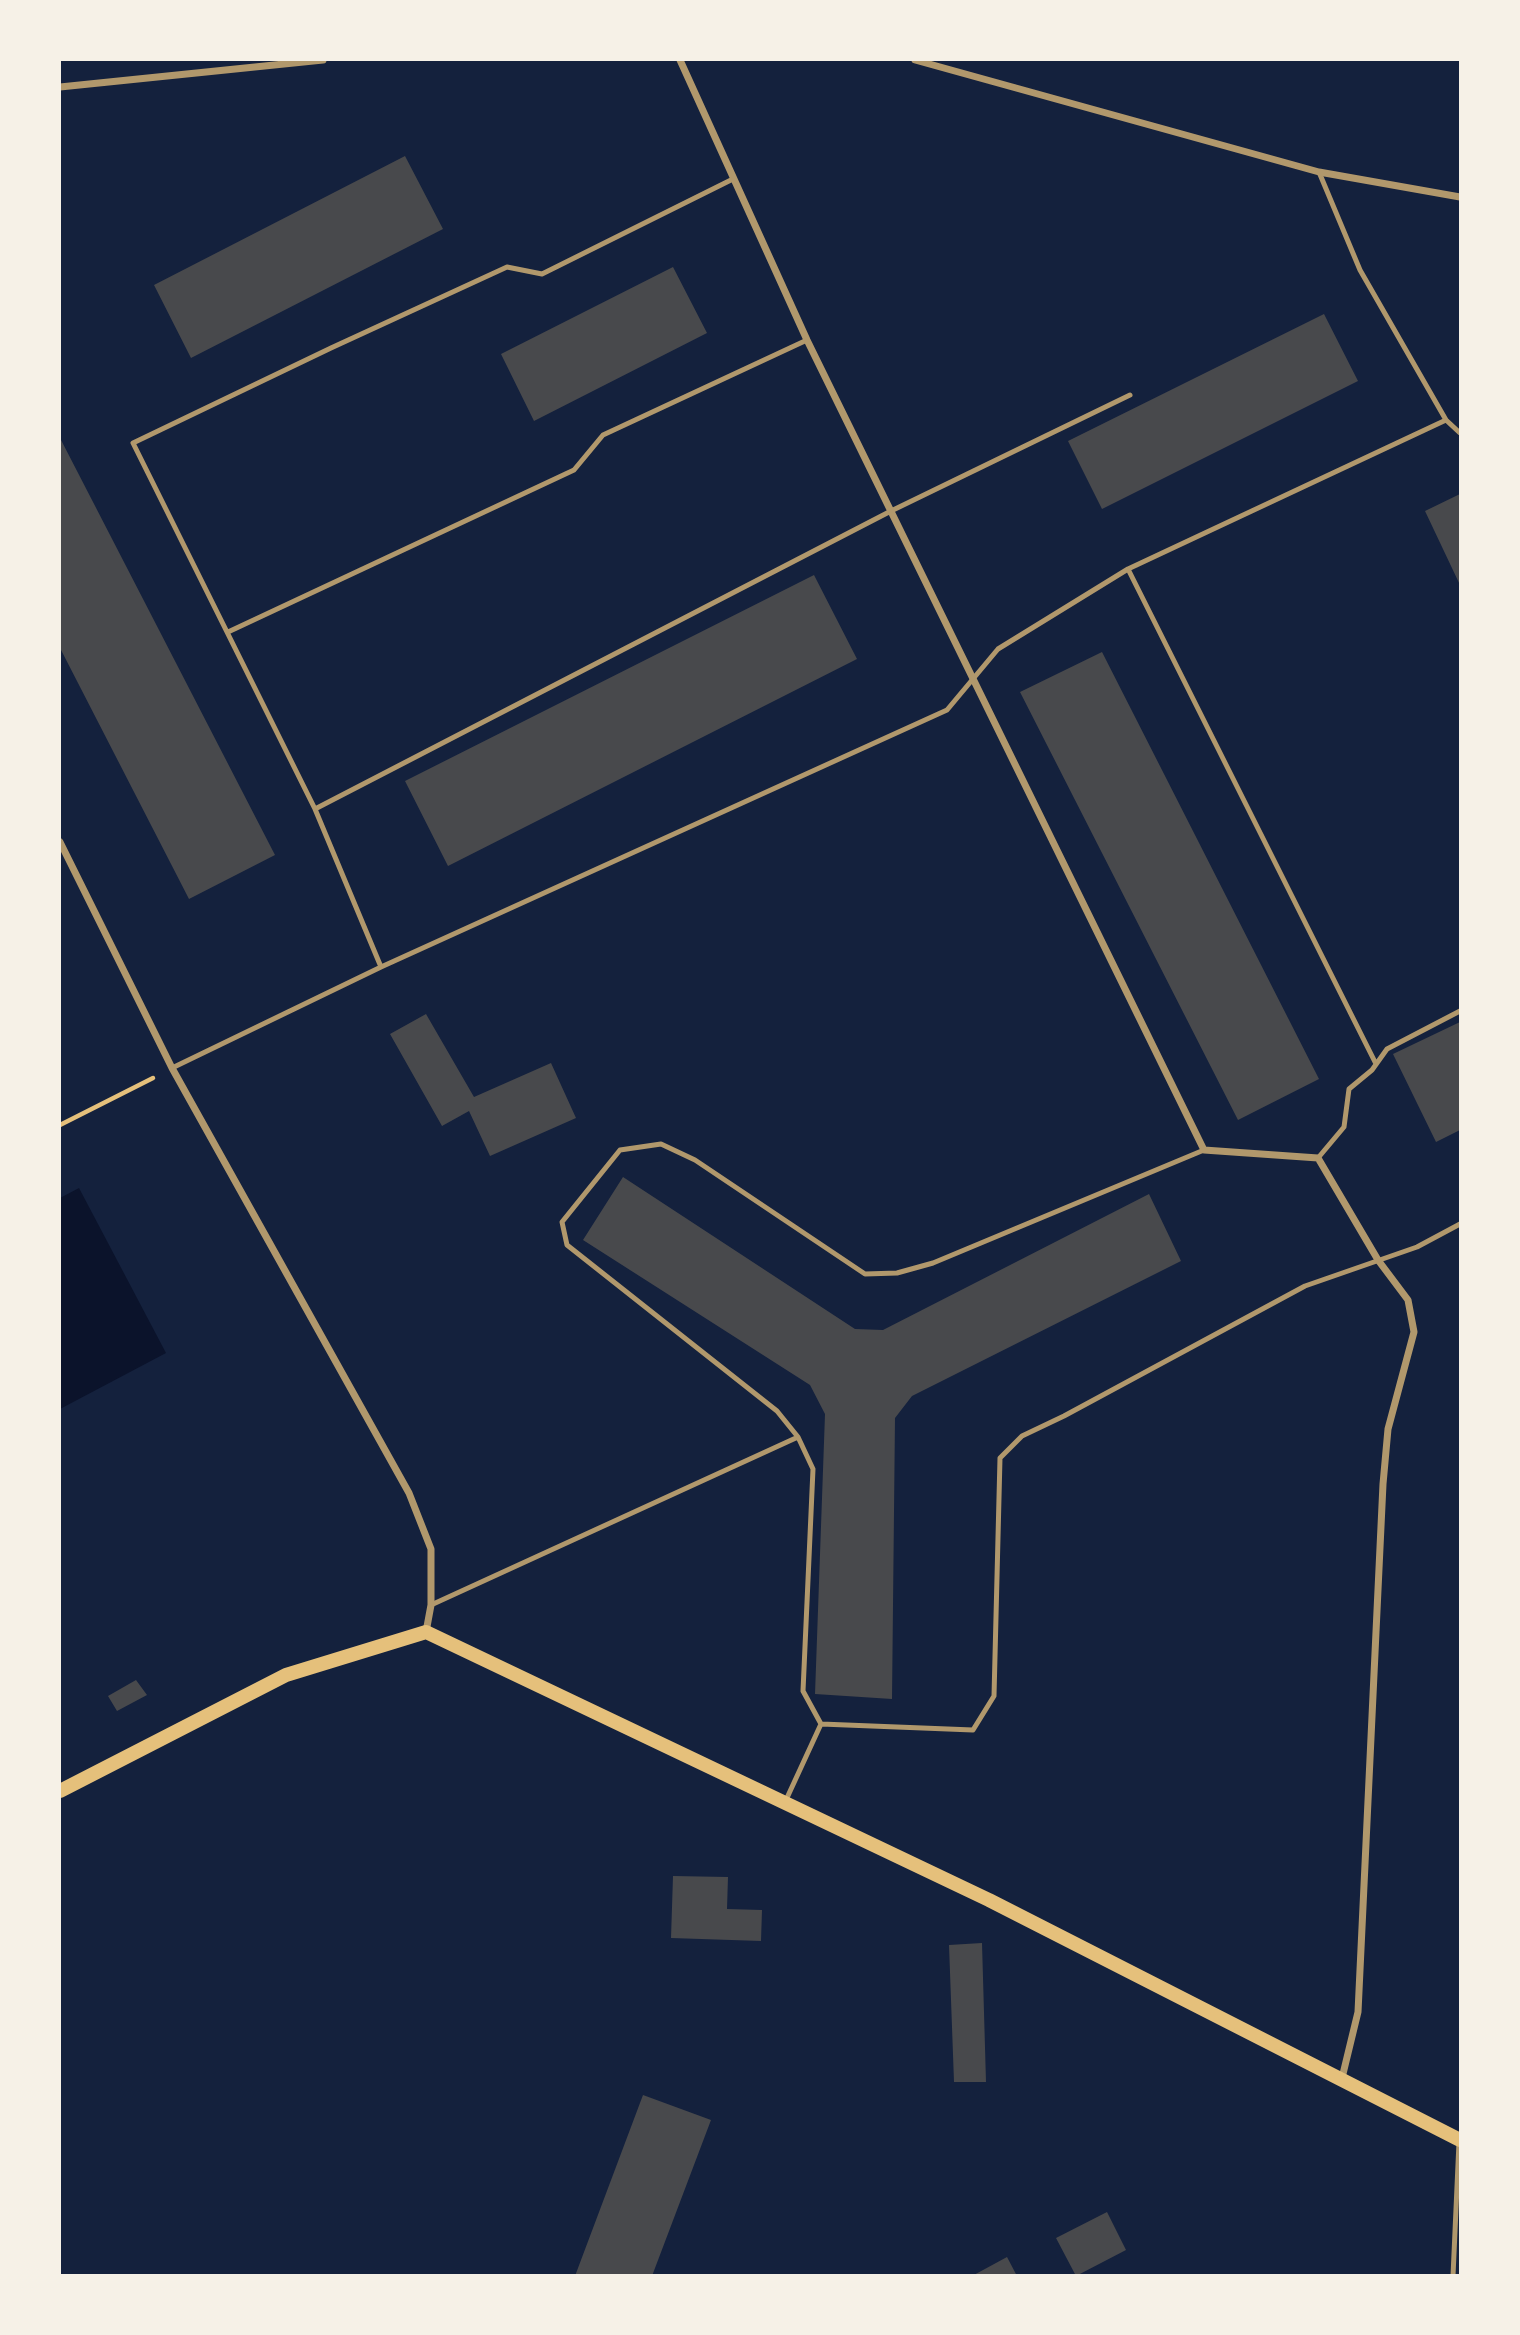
<!DOCTYPE html>
<html>
<head>
<meta charset="utf-8">
<style>
	body { margin:0 }
	#map { position:relative; width:1520px; height:2335px; overflow:hidden; background:#14213d; font-family:"Exo 2",sans-serif }
	canvas { display:block }
	.frame { position:absolute; inset:0; border:61px solid #f6f1e7; pointer-events:none }
</style>
</head>
<body>
<div id="map">
<canvas width="1520" height="2335"></canvas>
<div class="frame"></div>
</div>
<script>
const c = document.querySelector('canvas').getContext('2d');
c.lineJoin = 'round';
function fillPath(path, color) { c.fillStyle = color; c.fill(path, 'evenodd'); }
const shape = rows => new Path2D(rows.map(r => 'M' + r).join(''));
function strokePath(path, color, width, dash) { c.strokeStyle = color; c.lineWidth = width; c.lineCap = dash ? 'butt' : 'round'; c.setLineDash(dash || []); c.stroke(path); }
const water = shape([
	[79,1188,166,1353,60,1409,60,1198]
]);
const building = shape([
	[405,156,443,229,191,358,154,285],
	[673,267,707,333,534,421,501,354],
	[1324,314,1358,381,1102,509,1068,441],
	[60,438,275,855,189,899,60,648],
	[1460,494,1460,585,1425,511],
	[814,575,857,659,448,866,405,781],
	[1102,652,1319,1079,1238,1120,1020,692],
	[426,1014,474,1097,551,1063,576,1118,490,1156,469,1111,442,1126,390,1034],
	[1460,1022,1460,1130,1436,1142,1393,1054],
	[623,1177,855,1329,883,1330,1149,1194,1181,1261,912,1396,895,1418,892,1699,815,1694,825,1414,810,1385,583,1240],
	[136,1680,147,1695,117,1711,108,1696],
	[673,1876,728,1877,727,1909,762,1910,761,1941,671,1938],
	[982,1943,986,2082,954,2082,949,1945],
	[643,2095,711,2120,652,2276,575,2276],
	[1107,2212,1126,2250,1076,2276,1056,2238],
	[1007,2257,1017,2276,972,2276]
]);
const path = shape([
	[60,1125,153,1078]
]);
const service = shape([
	[1446,420,1460,433],
	[1128,569,1376,1064],
	[228,632,574,470,603,435,807,340],
	[315,809,133,443,331,348,507,267,542,274,733,179],
	[381,967,315,809,891,511,1130,395],
	[172,1068,381,967,947,710,998,649,1128,569,1446,420,1360,270,1319,172],
	[1318,1158,1344,1127,1349,1089,1372,1070,1387,1049,1460,1011],
	[431,1605,798,1437],
	[821,1724,973,1730,994,1696,1000,1458,1022,1436,1064,1416,1305,1286,1417,1247,1460,1224],
	[786,1800,821,1724,803,1691,813,1469,798,1437,777,1411,567,1245,562,1222,620,1150,661,1144,695,1160,865,1274,897,1273,933,1263,1204,1150],
	[1453,2276,1459,2142]
]);
const minor = shape([
	[680,60,807,340,1204,1150,1318,1158,1378,1260,1408,1300,1414,1332,1388,1429,1383,1484,1358,2012,1342,2078],
	[915,60,1319,172,1460,197],
	[60,87,323,60],
	[60,842,172,1068,409,1493,431,1549,431,1605,426,1632]
]);
const secondary = shape([
	[60,1791,286,1675,426,1632,989,1900,1460,2140]
]);
fillPath(water, '#0b132b');
fillPath(building, '#48494c');
strokePath(path, '#e5c07b', 4.5);
strokePath(service, '#b1986c', 5);
strokePath(minor, '#b1986c', 7);
strokePath(secondary, '#e5c07b', 14);
</script>
</body>
</html>
